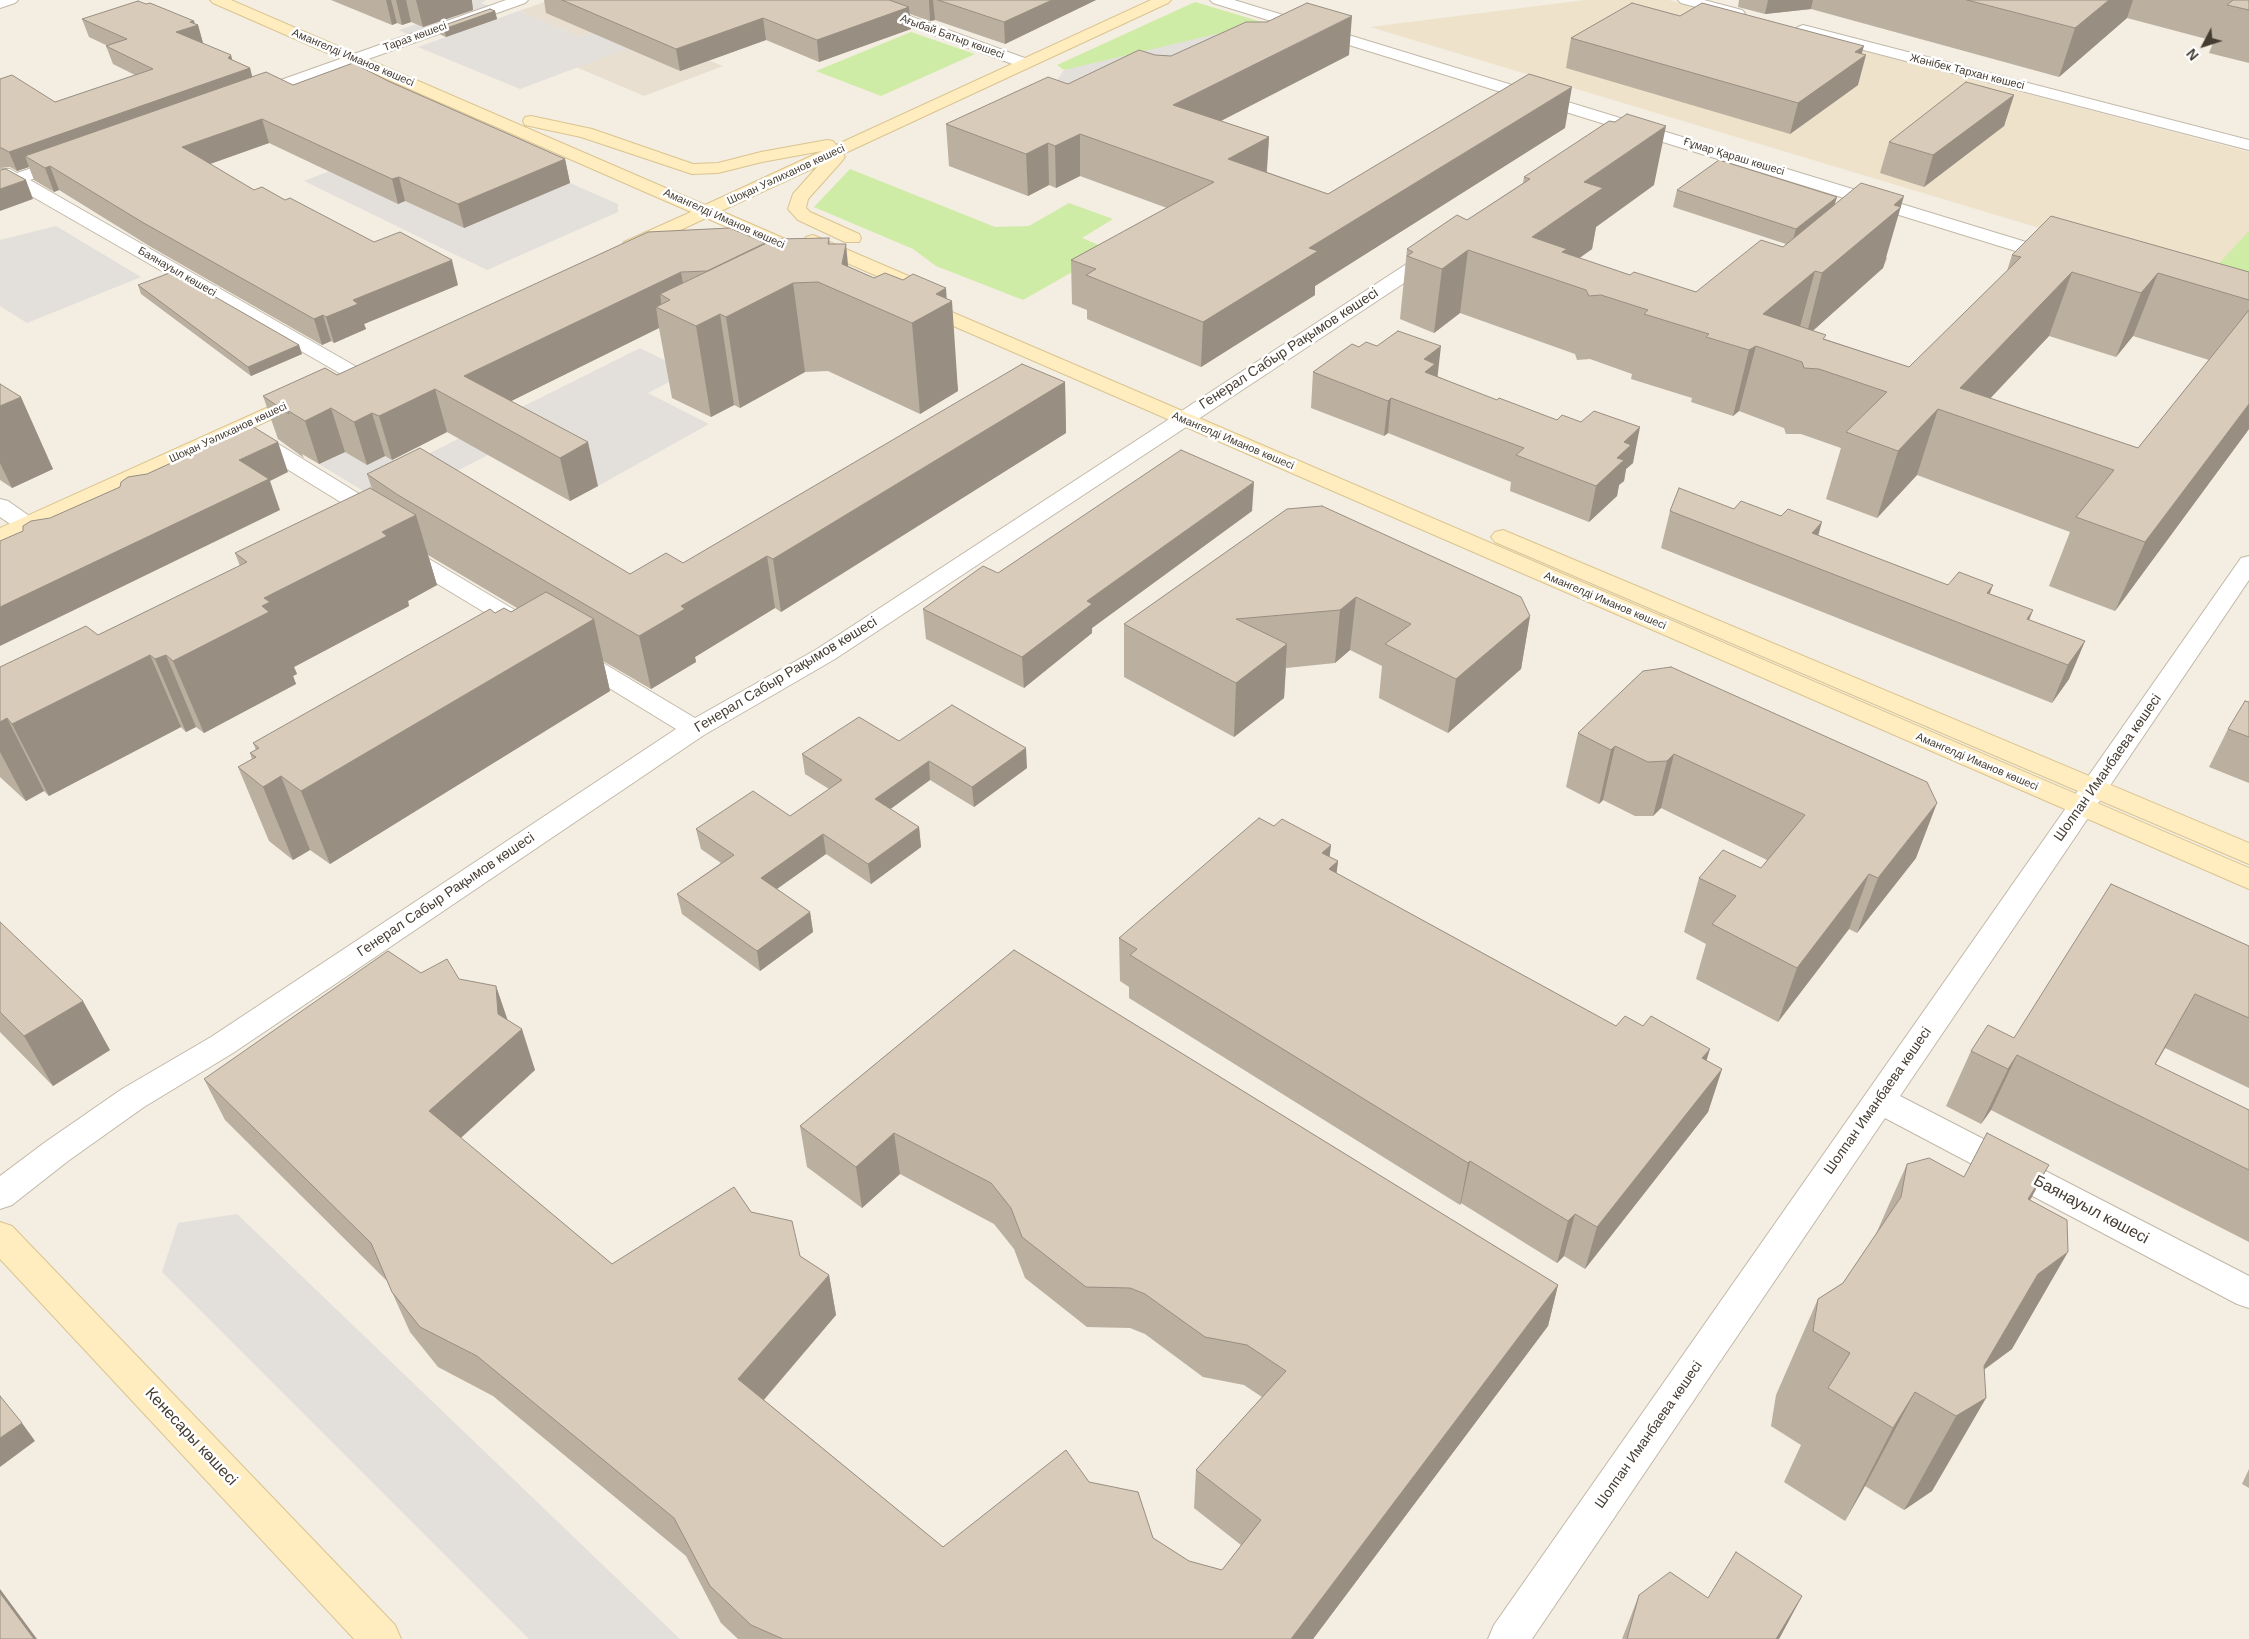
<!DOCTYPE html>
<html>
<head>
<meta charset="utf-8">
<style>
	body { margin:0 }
	#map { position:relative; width:2249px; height:1639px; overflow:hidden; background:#f3ede2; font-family:Helvetica,sans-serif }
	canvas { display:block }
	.north { position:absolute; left:2179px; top:20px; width:50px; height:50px; -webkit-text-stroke:4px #fff; paint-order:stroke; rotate:230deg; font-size:14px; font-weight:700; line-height:20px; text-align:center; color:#453d32 }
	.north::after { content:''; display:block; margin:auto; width:18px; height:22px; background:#453d32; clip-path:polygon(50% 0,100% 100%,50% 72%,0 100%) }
</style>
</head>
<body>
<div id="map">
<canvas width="2249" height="1639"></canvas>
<div class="north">N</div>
</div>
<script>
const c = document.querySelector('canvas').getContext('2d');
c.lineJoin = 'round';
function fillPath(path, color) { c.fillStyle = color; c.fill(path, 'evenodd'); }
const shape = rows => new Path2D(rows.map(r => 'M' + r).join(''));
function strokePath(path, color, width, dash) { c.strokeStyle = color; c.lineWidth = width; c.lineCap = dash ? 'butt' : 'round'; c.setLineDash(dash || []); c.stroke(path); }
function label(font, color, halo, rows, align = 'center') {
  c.font = font + ' Helvetica,sans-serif'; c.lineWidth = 5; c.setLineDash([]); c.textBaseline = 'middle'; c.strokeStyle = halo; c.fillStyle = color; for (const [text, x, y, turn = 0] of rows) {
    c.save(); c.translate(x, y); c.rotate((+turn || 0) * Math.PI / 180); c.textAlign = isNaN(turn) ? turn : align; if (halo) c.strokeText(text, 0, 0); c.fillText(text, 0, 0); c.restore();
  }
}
const residential = shape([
	[550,0,619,24,580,37,519,11],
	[655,38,723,66,644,96,576,67]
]);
const education = shape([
	[1585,0,1669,0,2249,152,2249,291,1370,27]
]);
const green = shape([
	[1195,2,1302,34,1064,70,1057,65],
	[911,32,975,54,881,96,816,71],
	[850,169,995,227,1029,226,1069,203,1113,219,1082,238,1111,250,1023,300,936,266,913,249,814,207],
	[2249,231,2249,285,2210,273]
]);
const parking = shape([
	[450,0,487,0,481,3,493,7,411,36,399,30,466,7],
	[519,11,580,37,619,24,655,38,520,89,418,47],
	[1250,26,1084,91,1055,83,1064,70],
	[330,171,403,200,464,228,570,183,618,204,618,212,487,270,304,181],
	[56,226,141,277,27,323,0,306,0,240],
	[640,348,688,372,648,393,709,424,598,486,528,448,500,462,488,455,388,506,319,464,345,452,367,465,385,456,404,466],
	[237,1214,680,1639,529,1639,162,1272,178,1223]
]);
const minor = shape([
	[0,0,18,0,15,3,0,8,0,0],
	[506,0,528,0,525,3,259,98,247,98,245,95,247,92,506,0],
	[844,0,866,0,1030,60,1032,63,1024,68,1018,66,847,3,844,0],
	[1210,0,1234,0,2062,253,2064,257,2062,261,2048,261,1213,3,1210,0],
	[1678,0,1704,0,1742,10,1745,13,1737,18,1681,3,1678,0],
	[1803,25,2249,140,2249,150,1798,33,1795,30,1798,27,1803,25],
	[67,156,73,157,76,161,73,165,30,180,362,370,365,374,362,378,355,380,348,378,14,186,0,190,0,169,10,169,17,173,67,156],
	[1435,248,1442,250,1444,254,1442,258,835,659,704,735,233,1053,144,1107,68,1161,12,1205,0,1209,0,1176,44,1143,122,1089,211,1037,676,729,565,661,561,656,565,651,574,648,583,651,695,718,817,649,1428,250,1435,248],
	[251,430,259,432,369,500,372,505,365,515,368,524,364,529,356,531,348,529,342,514,347,506,243,442,240,437,243,432,251,430],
	[0,499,8,501,35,520,39,525,35,530,27,532,19,530,0,517,0,499],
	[401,545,409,547,540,625,543,630,540,635,531,638,522,635,393,557,389,552,393,547,401,545],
	[2249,556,2249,580,1900,1096,2249,1276,2249,1308,2237,1304,1885,1118,1532,1639,1488,1639,1494,1625,2241,558,2249,556]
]);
const secondary = shape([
	[210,0,231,0,705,205,822,151,762,162,718,173,692,174,581,137,525,125,523,121,525,117,531,116,592,129,693,164,718,163,761,152,827,140,833,141,836,145,1151,0,1171,0,1168,3,843,154,845,157,842,161,808,199,806,208,810,212,859,234,861,238,859,242,845,242,798,220,788,209,793,194,818,166,721,211,813,251,815,255,813,259,806,261,706,218,638,250,624,250,622,246,624,242,691,212,213,3,210,0],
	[813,235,939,289,942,293,939,297,925,297,806,245,804,241,806,237,813,235],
	[919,298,2249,868,2249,889,912,308,909,304,912,300,919,298],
	[304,391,311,393,315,397,311,401,0,544,0,528,304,391],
	[1503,530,2249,843,2249,864,1495,542,1491,537,1495,532,1503,530],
	[0,1222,12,1226,395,1625,401,1639,354,1639,0,1259,0,1222]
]);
const wall = shape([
	[331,0,472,0,472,2,473,10,423,27,411,22,402,25,397,23,392,25],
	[544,0,1096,0,1005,44,935,20,930,21,910,14,911,29,819,62,766,40,680,71,546,13],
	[1739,0,2249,0,2249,63,2209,53,2214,41,2127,18,2059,77,1811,9,1765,14,1738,7],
	[495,11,497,19,446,37,441,35,439,27],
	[1680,16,1861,54,1858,85,1790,134,1566,68,1571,38],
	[82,19,194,21,195,24,198,25,203,43,202,43,232,60,250,68,252,77,293,85,388,81,565,159,570,183,464,228,405,201,398,204,269,143,210,164,254,190,285,200,374,242,458,285,364,324,366,329,334,343,331,341,322,345,151,247,59,190,54,192,34,180,29,167,17,171,10,167,0,168,0,79,55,102,135,75,113,64,106,46,108,46,89,37],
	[1155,55,1171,56,1349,55,1221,121,1269,137,1267,172,1328,194,1565,128,1315,286,1315,295,1201,367,1087,319,1087,310,1072,304,1071,260,1167,208,1080,176,1056,188,1049,185,1028,196,949,166,946,124],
	[2014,95,2004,126,1924,187,1880,173,1889,142],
	[1524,177,1654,185,1596,227,1592,249,1579,258,1630,275,1696,292,1783,247,1786,244,1673,207,1677,190,1837,197,1834,205,1887,258,1883,268,1812,331,1825,339,1909,367,2007,271,2012,255,2249,272,2249,429,2115,611,2049,586,2070,532,1917,475,1877,518,1826,499,1841,448,1801,434,1786,434,1784,428,1739,411,1733,416,1691,402,1692,398,1631,379,1632,374,1590,359,1577,360,1575,354,1460,313,1434,333,1400,319,1407,249,1467,220,1523,183],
	[2049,336,2116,357,2133,336,2209,360,2138,448,1990,398],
	[829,238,830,244,848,266,874,278,947,299,958,391,920,414,828,371,805,372,740,408,734,405,711,417,672,398,659,328,511,401,598,486,570,501,447,432,392,460,385,456,367,465,345,452,319,464,302,454,304,458,278,439,263,396,337,375,765,243],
	[138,285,299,345,302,354,251,376,141,294],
	[1377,346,1437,376,1633,463,1626,469,1624,481,1619,485,1617,496,1589,522,1510,491,1511,482,1388,433,1384,436,1311,408,1313,372,1359,347],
	[1065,382,1066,433,781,612,775,608,695,657,696,662,651,689,603,661,610,691,330,864,310,850,293,860,269,841,238,767,252,759,250,753,256,750,253,743,495,613,511,612,517,608,428,555,437,585,408,601,409,606,294,667,297,674,293,676,296,684,204,733,196,727,186,732,181,727,49,796,44,791,26,801,0,777,0,667,98,635,240,566,235,553,372,489,367,474,630,574,683,563],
	[0,384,53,469,12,488,0,480],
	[1287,509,1530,616,1521,669,1448,733,1379,698,1382,666,1350,650,1335,663,1286,668,1284,698,1234,737,1124,677,1124,624],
	[1734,509,1818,536,1948,585,1990,594,2029,620,2085,641,2069,679,2052,703,1661,548,1670,511],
	[1252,511,1092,628,1092,633,1024,688,926,639,923,609],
	[1643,671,1916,858,1857,933,1849,929,1778,1022,1696,979,1706,944,1684,932,1699,878,1761,868,1767,860,1661,808,1653,816,1635,816,1603,800,1599,804,1566,787,1578,733],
	[2249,702,2249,783,2209,767,2228,729],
	[899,741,1027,768,974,807,930,780,890,809,919,827,921,847,871,884,826,854,777,889,810,912,813,932,760,971,682,914,677,894,721,863,701,849,696,829,790,816,829,789,805,774,802,754],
	[1274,826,1331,845,1329,857,1338,861,1336,873,1616,1026,1707,1061,1722,1069,1708,1112,1585,1269,1564,1256,1557,1263,1461,1203,1460,1205,1129,998,1129,987,1120,981,1119,938],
	[0,922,110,1050,53,1086,0,1032],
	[2249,946,2249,1088,2165,1048,2155,1065,2249,1110,2249,1242,1991,1110,1981,1124,1946,1106,1971,1051,2014,1038],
	[1014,950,1558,1285,1548,1326,1313,1639,738,1639,721,1623,686,1556,493,1396,438,1367,410,1332,387,1281,225,1120,204,1079,421,973,496,986,507,1020,535,1070,461,1138,612,1264,751,1212,800,1256,829,1275,836,1315,764,1400,943,1547,1089,1482,1153,1538,1189,1561,1222,1570,1241,1545,1194,1508,1196,1470,1262,1397,1244,1385,1203,1377,1145,1334,1130,1328,1087,1327,1025,1278,1014,1249,994,1224,900,1174,862,1208,807,1167,800,1126],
	[1907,1164,1964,1177,2030,1200,2012,1349,1984,1370,1986,1398,1932,1491,1904,1510,1865,1486,1845,1521,1784,1482,1801,1445,1771,1426,1776,1395,1818,1299,1843,1283,1875,1236],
	[2249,1469,2249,1488,2242,1484],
	[1639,1595,1708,1598,1802,1596,1779,1639,1622,1639]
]);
const shadedWall = shape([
	[386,0,391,0,397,23,392,25],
	[396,0,406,0,411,22,402,25],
	[416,0,472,0,472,2,473,10,423,27],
	[929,0,933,0,935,20,930,21],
	[1052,0,1096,0,1005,44,1004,22],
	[1768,0,1813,0,1811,9,1765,14],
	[2109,0,2133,0,2127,18,2059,77,2075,28],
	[909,7,911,29,819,62,817,40],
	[495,11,497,19,446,37,444,29],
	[1352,16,1349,55,1172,146,1173,105],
	[763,18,766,40,680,71,676,49],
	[194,21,195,26,198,25,203,43,182,50,176,32,190,22],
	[1864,46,1860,59,1866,55,1858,85,1790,134,1798,103,1855,52],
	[231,55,236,73,250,68,255,87,25,156,29,167,17,171,9,152,228,58],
	[1572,87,1565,128,1315,286,1315,295,1201,367,1203,322,1309,248],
	[2014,95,2004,126,1924,187,1933,155],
	[262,119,269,143,190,171,182,147],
	[1666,126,1654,185,1596,227,1592,249,1563,270,1532,237,1584,182],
	[1080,134,1080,176,1056,188,1055,146],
	[1269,137,1266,179,1228,159],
	[1048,143,1049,185,1028,196,1026,154],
	[565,159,570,183,464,228,458,204],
	[50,166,59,190,54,192,45,168],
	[399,177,405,201,398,204,392,179],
	[26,180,33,199,0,211,0,189],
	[1904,196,1883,268,1806,337,1822,273,1894,205],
	[1837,197,1832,213,1791,246,1796,229],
	[846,244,851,296,842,264],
	[1468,250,1460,313,1434,333,1442,269],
	[452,260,458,285,364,324,366,329,334,343,326,317,353,300],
	[1815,271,1798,334,1756,346,1739,411,1733,416,1749,350,1763,314],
	[681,272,688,313,670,300,660,294,662,310,656,307,659,328,483,415,464,376],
	[2072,272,2049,336,1970,420,1960,388],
	[2158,273,2133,336,2116,357,2141,293],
	[793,283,805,372,740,408,726,317],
	[946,288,947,304,952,301,958,391,920,414,912,323,936,294],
	[720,314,734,405,711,417,696,326],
	[323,315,331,341,322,345,314,319],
	[299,345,302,354,251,376,248,367],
	[1441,346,1437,381,1421,407,1424,359],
	[1065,382,1066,433,781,612,773,559],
	[435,389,447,432,392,460,379,416],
	[21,397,53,469,12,488,0,463,0,406],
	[1391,398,1388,433,1384,436,1388,401],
	[2249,404,2249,429,2115,611,2145,542],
	[331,408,345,452,319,464,305,421],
	[1938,409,1917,475,1877,518,1898,451],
	[372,413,385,456,367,465,354,422],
	[1640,427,1633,463,1626,469,1624,481,1619,485,1617,496,1589,522,1596,486,1617,458,1624,442],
	[278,442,288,472,270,481,280,510,0,646,0,607,239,460],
	[588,442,598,486,570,501,560,458],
	[1254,482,1252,511,1092,628,1092,633,1024,688,1022,657,1087,601],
	[416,515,437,585,408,601,409,606,294,667,297,674,293,676,296,684,204,733,173,661,262,606,264,598,382,532],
	[1822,522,1812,558,1812,533],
	[767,556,775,608,695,657,696,662,651,689,639,636,681,606],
	[1993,585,1979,622,1973,630,1987,593],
	[1356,597,1350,650,1335,663,1340,610],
	[2033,610,2019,646,2027,619],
	[1530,616,1521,669,1448,733,1456,679],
	[594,619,610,691,330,864,301,791],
	[2085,641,2069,679,2052,703,2068,665],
	[1287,644,1284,698,1234,737,1236,683],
	[150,655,181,727,49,796,12,724],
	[166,655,196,727,186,732,155,659],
	[7,718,44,791,26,801,0,752,0,722],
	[1615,746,1603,800,1599,804,1611,750],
	[1026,748,1027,768,974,807,972,787],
	[1674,754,1661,808,1653,816,1667,761],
	[929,761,930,780,877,819,875,799],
	[281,776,310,850,293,860,263,787],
	[1937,803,1916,858,1857,933,1878,878],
	[919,827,921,847,871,884,868,864],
	[823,834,826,854,764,898,761,878],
	[1331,845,1326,888,1322,853],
	[1338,861,1333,904,1329,869],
	[1869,874,1849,929,1778,1022,1797,968],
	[810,912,813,932,760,971,757,951],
	[496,986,510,1027,522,1029,535,1070,445,1152,429,1111,498,1014],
	[2195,994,2165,1048,2129,1110],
	[83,1001,110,1050,53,1086,24,1036],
	[1710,1049,1697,1092,1702,1058],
	[2017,1055,1991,1110,1981,1124,2008,1069],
	[1722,1069,1708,1112,1585,1269,1597,1227],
	[894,1133,900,1174,862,1208,856,1167],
	[1470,1161,1461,1203,1460,1205,1468,1163],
	[2049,1165,1996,1264,2028,1199],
	[1575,1214,1564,1256,1557,1263,1568,1221],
	[2068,1252,2012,1349,1983,1370,1986,1398,1932,1491,1904,1510,1984,1366,2038,1274],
	[829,1275,836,1315,748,1418,738,1379],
	[1558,1285,1548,1326,1313,1639,1291,1639],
	[1915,1392,1865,1486,1845,1521,1893,1428],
	[22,1423,35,1441,0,1467,0,1438],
	[0,1589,37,1639,34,1639,0,1593],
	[1802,1596,1779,1639,1776,1639]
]);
const building = shape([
	[562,0,889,0,909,7,817,40,763,18,676,49,562,0],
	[938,0,1052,0,1004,22,938,0],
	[1967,0,2109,0,2075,28,1967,0],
	[2233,0,2249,0,2249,10,2227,5,2233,0],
	[138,1,146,4,150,3,194,21,190,22,198,25,176,32,231,55,228,58,250,68,9,152,2,148,0,148,0,79,12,75,55,102,153,69,106,46,127,39,82,19,138,1],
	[1307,3,1352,16,1173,105,1269,137,1228,159,1328,194,1529,74,1572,87,1309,248,1318,251,1203,322,1086,275,1096,269,1071,260,1214,182,1080,134,1055,146,1048,143,1026,154,946,124,1048,77,1068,84,1139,50,1155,55,1171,56,1246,22,1267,22,1307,3],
	[1632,3,1680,16,1702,3,1864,46,1855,52,1866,55,1798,103,1571,38,1632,3],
	[490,9,495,11,444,29,439,27,490,9],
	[353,63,388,81,565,159,458,204,399,177,392,179,262,119,182,147,254,190,262,187,285,200,290,198,374,242,400,232,452,260,353,300,358,304,326,317,323,315,314,319,142,222,50,166,45,168,25,156,266,72,293,85,353,63],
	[1966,82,2014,95,1933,155,1889,142,1966,82],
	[1627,114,1666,126,1584,182,1603,188,1532,237,1567,249,1562,252,1630,275,1634,272,1696,292,1761,240,1783,247,1861,183,1904,196,1894,205,1901,207,1822,273,1815,271,1763,314,1826,335,1823,339,1909,367,2021,257,2012,255,2051,216,2249,272,2249,300,2158,273,2141,293,2072,272,1960,388,2138,448,2249,310,2249,404,2145,542,2076,517,2114,470,1938,409,1898,451,1846,432,1887,392,1819,369,1804,368,1802,362,1756,346,1749,350,1706,337,1709,334,1644,314,1648,310,1601,295,1589,296,1586,290,1468,250,1442,269,1407,256,1413,252,1407,249,1457,215,1467,220,1530,179,1524,177,1609,121,1615,122,1627,114],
	[1719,160,1837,197,1796,229,1677,190,1719,160],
	[6,169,26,180,0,189,0,170,6,169],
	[730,228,765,243,707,271,681,272,464,376,588,442,560,458,435,389,379,416,372,413,354,422,331,408,305,421,287,410,289,414,263,396,325,368,337,375,648,232,730,228],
	[829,238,828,244,846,244,842,264,874,278,885,273,903,280,913,274,946,288,936,294,952,301,912,323,818,282,793,283,726,317,720,314,696,326,656,307,670,300,660,294,775,239,829,238],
	[172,272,299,345,248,367,138,285,172,272],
	[1398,331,1441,346,1424,359,1435,364,1425,372,1497,400,1499,398,1557,420,1562,415,1581,422,1594,411,1640,427,1624,442,1631,445,1617,458,1624,460,1596,486,1516,455,1524,448,1391,398,1388,401,1313,372,1352,344,1359,347,1366,342,1377,346,1398,331],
	[1022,364,1065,382,773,559,767,556,681,606,685,609,639,636,398,495,367,474,420,448,630,574,666,553,683,563,1022,364],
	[0,384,21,397,0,406,0,384],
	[252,426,278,442,239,460,269,479,0,607,0,541,23,531,23,526,31,521,50,518,120,487,121,482,128,477,147,474,252,426],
	[1181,450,1254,482,1087,601,1092,604,1022,657,923,609,983,566,998,573,1181,450],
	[370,488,416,515,382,532,387,536,264,598,270,602,262,606,269,612,173,661,166,655,155,659,150,655,12,724,7,718,0,722,0,667,86,626,98,635,247,562,235,553,370,488],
	[1679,488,1734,509,1741,501,1781,516,1788,509,1822,522,1812,533,1948,585,1959,572,1993,585,1987,593,2033,610,2027,619,2085,641,2068,665,1670,511,1679,488],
	[1322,506,1521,597,1530,616,1456,679,1385,644,1411,624,1356,597,1340,610,1236,619,1287,644,1236,683,1124,624,1287,509,1322,506],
	[546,592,594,619,301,791,281,776,263,787,238,767,256,757,250,753,259,748,253,743,490,609,495,613,504,608,511,612,546,592],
	[1671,667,1927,782,1937,803,1878,878,1869,874,1797,968,1712,924,1736,896,1699,878,1723,850,1761,868,1805,815,1674,754,1667,761,1648,762,1615,746,1611,750,1578,733,1643,671,1671,667],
	[2245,701,2249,702,2249,737,2228,729,2245,701],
	[952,705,1026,748,972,787,929,761,875,799,919,827,868,864,823,834,761,878,810,912,757,951,677,894,734,855,696,829,753,791,790,816,842,780,802,754,859,717,899,741,952,705],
	[1259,818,1274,826,1282,819,1331,845,1322,853,1338,861,1329,869,1616,1026,1625,1016,1643,1026,1651,1016,1710,1049,1702,1058,1722,1069,1597,1227,1575,1214,1568,1221,1470,1161,1468,1163,1130,955,1137,949,1119,938,1259,818],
	[2111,884,2249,946,2249,1018,2195,994,2155,1064,2249,1110,2249,1170,2017,1055,2008,1069,1971,1051,1988,1025,2014,1038,2111,884],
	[0,922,83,1001,24,1036,0,1012,0,922],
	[1014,950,1558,1285,1291,1639,783,1639,751,1625,710,1586,674,1518,477,1356,420,1327,392,1292,371,1243,204,1079,388,951,421,973,447,959,459,979,496,986,498,1014,522,1029,429,1111,612,1264,734,1187,751,1212,792,1221,800,1256,829,1275,738,1379,943,1547,1066,1450,1089,1482,1138,1492,1153,1538,1189,1561,1222,1570,1261,1520,1196,1470,1286,1371,1247,1345,1205,1337,1145,1294,1130,1288,1086,1287,1022,1237,1011,1208,991,1183,894,1133,856,1167,800,1126,1014,950],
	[1987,1133,2049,1165,2028,1199,2067,1220,2068,1252,2038,1274,1984,1366,1986,1398,1956,1416,1915,1392,1893,1428,1828,1388,1850,1353,1813,1331,1818,1299,1843,1283,1901,1197,1907,1164,1929,1158,1964,1177,1987,1133],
	[0,1396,22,1423,0,1438,0,1396],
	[1736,1552,1802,1596,1776,1639,1627,1639,1639,1595,1670,1572,1708,1598,1736,1552],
	[0,1593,34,1639,0,1639,0,1593]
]);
const farStreetnames = [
	["Тараз көшесі",415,37,-20],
	["Ағыбай Батыр көшесі",952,37,20],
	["Амангелді Иманов көшесі",353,58,23],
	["Жәнібек Тархан көшесі",1967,72,14],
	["Ғұмар Қараш көшесі",1734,157,17],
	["Шоқан Уәлиханов көшесі",786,175,-25],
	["Амангелді Иманов көшесі",724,219,24],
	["Баянауыл көшесі",177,272,30],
	["Шоқан Уәлиханов көшесі",228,433,-25],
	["Амангелді Иманов көшесі",1233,441,23],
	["Амангелді Иманов көшесі",1605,601,23],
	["Амангелді Иманов көшесі",1977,762,23]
];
const streetNames = [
	["Генерал Сабыр Рақымов көшесі",1289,349,-33],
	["Генерал Сабыр Рақымов көшесі",786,675,-31],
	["Шолпан Иманбаева көшесі",2108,768,-55],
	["Генерал Сабыр Рақымов көшесі",446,895,-34],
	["Шолпан Иманбаева көшесі",1878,1101,-55],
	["Шолпан Иманбаева көшесі",1649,1435,-55]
];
const nearStreetnames = [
	["Баянауыл көшесі",2091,1210,28],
	["Кенесары көшесі",191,1437,47]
];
fillPath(residential, '#e8dfd0');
fillPath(education, '#eee2ca');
fillPath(green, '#cfeca6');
fillPath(parking, '#e3dfdb');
strokePath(minor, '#c2b8a7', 2);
strokePath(secondary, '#dac48f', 2);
fillPath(minor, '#fff');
fillPath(secondary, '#ffedc0');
fillPath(wall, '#bbaf9f');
fillPath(shadedWall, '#988e82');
fillPath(building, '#d9cbb9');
strokePath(building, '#988e82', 1);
label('11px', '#453d32', '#fff', farStreetnames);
label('14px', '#453d32', '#fff', streetNames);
label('16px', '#453d32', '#fff', nearStreetnames);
</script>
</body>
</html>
